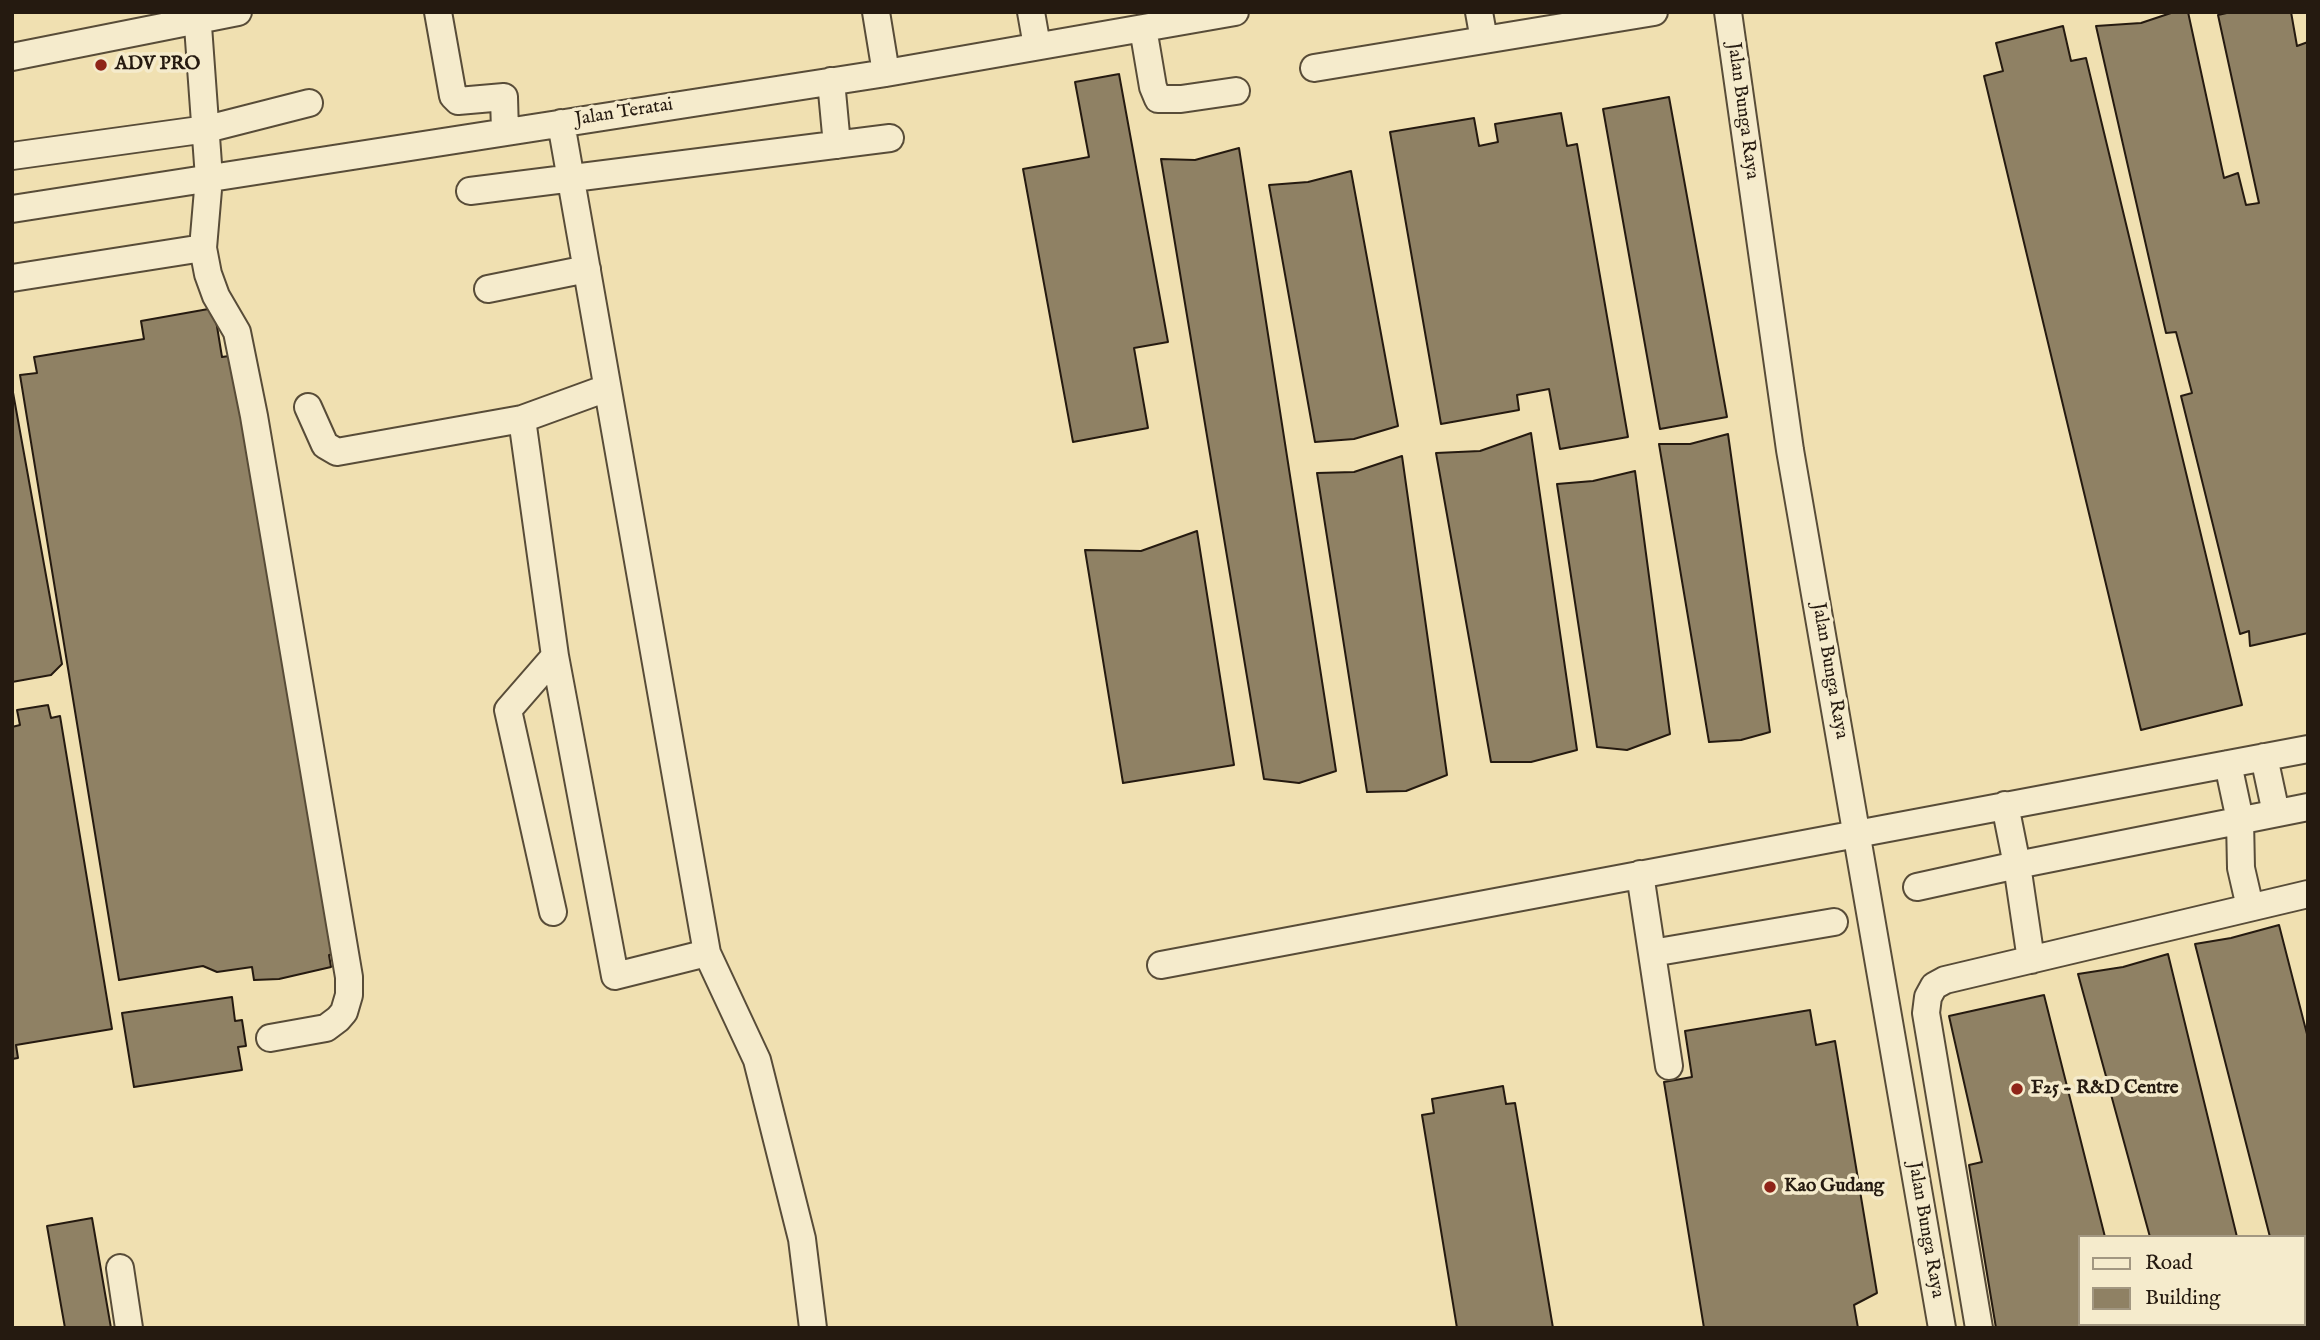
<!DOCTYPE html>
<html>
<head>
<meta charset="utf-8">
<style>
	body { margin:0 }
	#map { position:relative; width:2320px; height:1340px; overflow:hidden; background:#f0e0b1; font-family:"IM FELL English",serif }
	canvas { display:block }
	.frame { position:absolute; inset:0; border:14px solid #251a10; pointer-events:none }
	.legend { position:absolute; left:2078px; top:1235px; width:228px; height:91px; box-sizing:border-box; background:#f5ebcc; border:2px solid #a29781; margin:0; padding:9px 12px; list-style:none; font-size:21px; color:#251a10 }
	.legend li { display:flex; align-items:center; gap:14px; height:35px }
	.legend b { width:35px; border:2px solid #a29781 }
</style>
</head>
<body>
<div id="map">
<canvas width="2320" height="1340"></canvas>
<div class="frame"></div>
<ul class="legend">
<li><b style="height:9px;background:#f5ebcc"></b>Road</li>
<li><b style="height:19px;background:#8f8164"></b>Building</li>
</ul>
</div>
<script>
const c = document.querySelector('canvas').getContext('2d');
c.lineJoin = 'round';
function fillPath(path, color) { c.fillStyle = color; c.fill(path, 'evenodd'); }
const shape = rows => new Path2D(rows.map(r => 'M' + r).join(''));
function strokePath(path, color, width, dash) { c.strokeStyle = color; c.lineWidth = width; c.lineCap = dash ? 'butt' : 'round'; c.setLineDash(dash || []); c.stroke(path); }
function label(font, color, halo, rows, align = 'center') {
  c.font = font + ' "IM FELL English",serif'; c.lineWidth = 7; c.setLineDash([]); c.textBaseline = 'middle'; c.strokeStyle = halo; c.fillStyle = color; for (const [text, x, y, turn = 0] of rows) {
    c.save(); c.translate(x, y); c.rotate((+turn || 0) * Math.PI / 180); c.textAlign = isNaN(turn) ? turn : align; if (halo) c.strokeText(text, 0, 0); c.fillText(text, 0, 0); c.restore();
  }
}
const building = shape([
	[2174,12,2188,12,2224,178,2238,173,2246,205,2259,203,2218,15,2231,12,2291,12,2297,46,2308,42,2308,633,2250,646,2249,631,2240,634,2181,396,2192,393,2176,332,2166,333,2096,26,2141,23,2174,12],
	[2063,26,2071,61,2086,58,2242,705,2141,730,1984,76,2003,71,1996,43,2063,26],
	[1119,74,1168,342,1134,348,1148,428,1073,442,1023,169,1089,157,1075,82,1119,74],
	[1669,97,1727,417,1660,429,1603,109,1669,97],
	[1561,113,1567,146,1577,144,1628,437,1560,449,1549,389,1517,395,1519,410,1441,424,1390,132,1474,118,1479,146,1498,142,1495,124,1561,113],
	[1239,148,1336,771,1299,783,1264,779,1161,159,1195,160,1239,148],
	[1351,171,1398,426,1354,439,1315,442,1269,185,1308,182,1351,171],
	[214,308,222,357,236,355,334,954,329,955,331,967,279,979,254,980,252,967,217,972,203,966,119,980,20,375,37,373,34,357,144,339,141,321,214,308],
	[12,387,62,664,51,675,12,682,12,387],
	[1531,433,1577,750,1531,762,1491,762,1436,453,1480,451,1531,433],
	[1728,434,1770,732,1741,740,1709,742,1659,444,1690,444,1728,434],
	[1402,456,1447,775,1406,791,1367,792,1317,473,1354,472,1402,456],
	[1635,471,1670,734,1627,750,1597,747,1557,484,1593,481,1635,471],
	[1197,531,1234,765,1123,783,1085,550,1141,551,1197,531],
	[48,705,51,718,60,716,112,1029,16,1045,18,1058,12,1059,12,727,20,725,17,710,48,705],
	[2279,925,2308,1038,2308,1245,2304,1244,2304,1237,2270,1237,2195,944,2231,938,2279,925],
	[2168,954,2237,1237,2150,1237,2078,974,2123,967,2168,954],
	[2044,995,2105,1237,2080,1237,2080,1324,2128,1324,2129,1328,1996,1328,1969,1165,1982,1162,1949,1016,2044,995],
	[232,997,235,1021,242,1020,246,1046,238,1047,242,1070,134,1087,122,1013,232,997],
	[1810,1010,1816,1045,1835,1041,1877,1293,1854,1305,1858,1328,1704,1328,1664,1082,1692,1077,1685,1031,1810,1010],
	[1503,1086,1506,1104,1515,1103,1553,1328,1457,1328,1422,1115,1434,1113,1432,1099,1503,1086],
	[92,1218,111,1328,65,1328,47,1226,92,1218],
	[2308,1305,2308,1328,2290,1328,2289,1324,2304,1324,2304,1306,2308,1305],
	[2211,1324,2261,1324,2261,1328,2206,1328,2211,1327,2211,1324]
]);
const minor = shape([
	[438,12,453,96,458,101,504,97,505,132],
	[876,12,886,73],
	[1031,12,1037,46],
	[1479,12,1484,40,1654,12],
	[1728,12,1790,450,1942,1328],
	[1143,28,1153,87,1158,99,1181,99,1236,91],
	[12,57,238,12],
	[1314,68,1484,40],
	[831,81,837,145],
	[561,123,707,953,757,1060,802,1239,813,1328],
	[12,156,207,129,309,103],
	[470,191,890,138],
	[12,209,886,73,1235,12],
	[203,248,208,274,216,296,237,332,254,416,349,977,349,995,344,1012,338,1019,326,1028,270,1038],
	[12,278,203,248,209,178,197,12],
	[488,289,587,269],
	[308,407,325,445,337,452,522,419],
	[555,656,615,976,707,953],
	[2264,757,2276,813],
	[2228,764,2240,820,2241,868,2250,907],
	[2005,805,2017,865,2308,807],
	[1640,874,1669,1066],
	[1917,887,2017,865,2031,960],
	[553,912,508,710,555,656,522,419,607,388],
	[1652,953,1834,922],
	[1161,965,2308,749],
	[120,1268,129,1328],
	[1979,1328,1926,1013,1928,997,1934,986,1945,980,2308,894]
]);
const markers = [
	[101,65,7,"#8f2418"],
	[2017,1089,7,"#8f2418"],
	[1770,1187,7,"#8f2418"]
];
const poiNames = [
	["ADV PRO",115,65],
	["F25 - R&D Centre",2031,1089],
	["Kao Gudang",1784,1187]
];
const streetNames = [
	["Jalan Bunga Raya",1742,111,82],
	["Jalan Teratai",624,113,-9],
	["Jalan Bunga Raya",1829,671,80],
	["Jalan Bunga Raya",1925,1230,80]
];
fillPath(building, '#8f8164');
strokePath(building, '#251a10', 2);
strokePath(minor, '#584c38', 30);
strokePath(minor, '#f5ebcc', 26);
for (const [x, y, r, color] of markers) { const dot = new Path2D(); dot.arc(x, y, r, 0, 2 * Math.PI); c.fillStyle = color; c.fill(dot); strokePath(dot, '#f5ebcc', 2.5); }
label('bold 19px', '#251a10', '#f5ebcc', poiNames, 'left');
label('19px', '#251a10', '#f5ebcc', streetNames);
</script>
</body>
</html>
